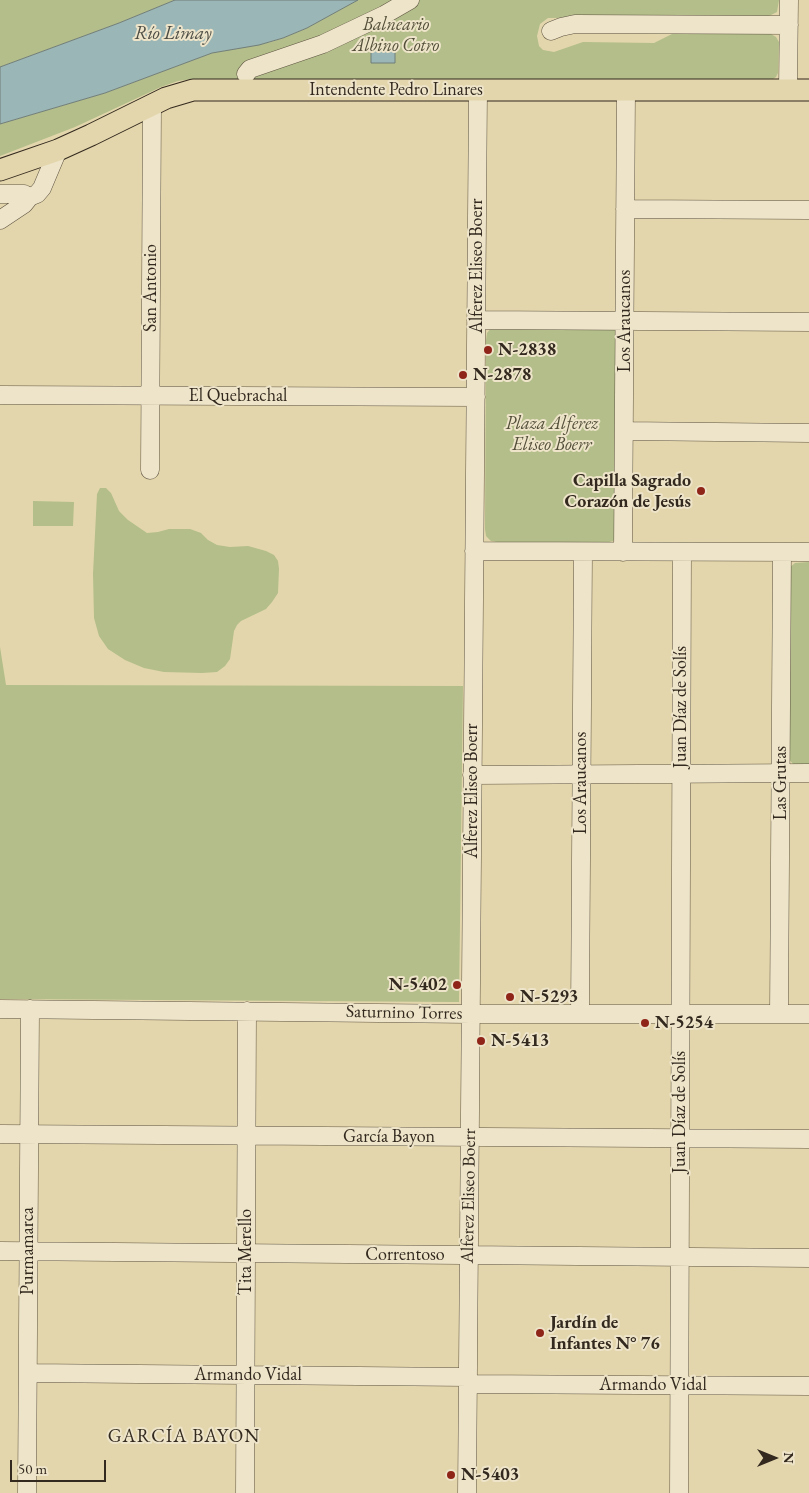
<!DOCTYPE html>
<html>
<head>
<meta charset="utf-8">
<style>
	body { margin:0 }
	#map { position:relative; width:809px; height:1493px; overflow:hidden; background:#e3d6ac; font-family:"EB Garamond",serif }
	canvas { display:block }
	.north { position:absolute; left:749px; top:1433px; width:50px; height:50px; -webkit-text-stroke:4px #ede4c9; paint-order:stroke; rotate:90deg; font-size:14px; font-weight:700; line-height:20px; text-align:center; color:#33291e }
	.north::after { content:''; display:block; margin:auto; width:18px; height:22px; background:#33291e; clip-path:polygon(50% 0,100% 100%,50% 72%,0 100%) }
	.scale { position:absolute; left:10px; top:1460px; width:96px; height:22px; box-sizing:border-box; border:2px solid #33291e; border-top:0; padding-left:6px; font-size:15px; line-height:18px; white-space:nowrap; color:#33291e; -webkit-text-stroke:4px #ede4c9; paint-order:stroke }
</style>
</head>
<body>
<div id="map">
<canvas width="809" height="1493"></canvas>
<div class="north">N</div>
<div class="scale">50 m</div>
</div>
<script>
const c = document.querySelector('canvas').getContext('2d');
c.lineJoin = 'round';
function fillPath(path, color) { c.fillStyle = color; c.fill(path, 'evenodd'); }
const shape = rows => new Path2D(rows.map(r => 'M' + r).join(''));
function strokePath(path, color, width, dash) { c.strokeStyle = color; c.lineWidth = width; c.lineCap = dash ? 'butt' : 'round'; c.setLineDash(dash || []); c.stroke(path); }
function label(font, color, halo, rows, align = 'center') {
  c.font = font + ' "EB Garamond",serif'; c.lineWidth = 4; c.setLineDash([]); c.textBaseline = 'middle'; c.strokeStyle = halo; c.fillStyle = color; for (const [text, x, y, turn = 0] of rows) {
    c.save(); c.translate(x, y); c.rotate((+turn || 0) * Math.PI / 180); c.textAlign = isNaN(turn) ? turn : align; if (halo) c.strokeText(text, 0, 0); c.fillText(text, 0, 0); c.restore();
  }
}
const green = shape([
	[0,0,175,0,119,23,0,67],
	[358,0,779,0,777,12,769,16,548,18,540,24,537,36,539,46,543,50,554,52,583,42,654,43,674,33,771,34,776,37,779,42,778,73,776,77,773,79,192,79,178,81,161,87,75,127,0,156,0,124,105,93,212,53,271,42,283,38,307,28],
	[492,327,613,328,616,330,616,539,613,541,605,543,497,542,491,541,486,536,485,529,486,340,487,333],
	[100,488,106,488,111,493,119,511,128,520,147,533,158,532,169,529,190,529,201,533,208,540,217,545,230,547,248,546,266,551,274,555,278,561,279,569,278,593,272,602,266,609,241,621,237,625,234,631,230,659,225,666,217,672,202,673,164,672,144,668,125,660,108,649,99,636,94,618,93,574,97,494],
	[33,501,74,502,73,526,33,526],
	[809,562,809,765,801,765,793,764,788,758,789,568,795,563],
	[0,647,6,685,463,686,459,1002,0,999]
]);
const water = shape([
	[175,0,358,0,307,28,283,38,259,45,212,53,105,93,0,124,0,67,119,23,175,0],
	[371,48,395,48,395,63,371,63,371,48]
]);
const minor = shape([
	[551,31,561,27,575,24,789,25],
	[246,74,250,69,323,44,384,15,410,0],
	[788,90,789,0],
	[0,194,24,194,28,199,24,204,0,220],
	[27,198,37,194,42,188,58,150],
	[625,209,809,210],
	[476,320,809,322],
	[0,395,476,397],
	[624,431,809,433],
	[150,470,152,105],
	[474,551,809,552],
	[623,552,626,90],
	[472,775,809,773],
	[0,1009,471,1014,809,1014],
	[580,1014,583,552],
	[779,1014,782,552],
	[0,1134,809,1139],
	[0,1251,809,1258],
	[28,1373,468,1377],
	[468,1384,809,1386],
	[27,1493,30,1009],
	[245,1493,247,1011],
	[467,1493,478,90],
	[679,1493,682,552]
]);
const major = shape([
	[0,170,58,150,91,135,166,98,193,90,809,90]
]);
const markers = [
	[488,350,5,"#8f2418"],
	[463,375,5,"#8f2418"],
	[701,491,5,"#8f2418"],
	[457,985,5,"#8f2418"],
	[510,997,5,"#8f2418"],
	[645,1023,5,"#8f2418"],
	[481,1041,5,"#8f2418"],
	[540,1333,5,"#8f2418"],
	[451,1475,5,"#8f2418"]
];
const parkNames = [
	["Balneario",396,25],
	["Albino Cotro",396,46],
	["Plaza Alferez",552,424],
	["Eliseo Boerr",552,445]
];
const streetNames = [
	["Intendente Pedro Linares",396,90],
	["Alferez Eliseo Boerr",477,266,-90],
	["San Antonio",151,288,-90],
	["Los Araucanos",625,321,-90],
	["El Quebrachal",238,396],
	["Juan Díaz de Solís",681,707,-90],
	["Los Araucanos",581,783,-90],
	["Las Grutas",781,783,-90],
	["Alferez Eliseo Boerr",472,791,-90],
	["Saturnino Torres",404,1013,1],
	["Juan Díaz de Solís",680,1112,-90],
	["García Bayon",389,1137],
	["Alferez Eliseo Boerr",469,1196,-89],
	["Purmamarca",28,1251,-90],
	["Tita Merello",246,1252,-90],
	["Correntoso",405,1255],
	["Armando Vidal",248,1375],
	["Armando Vidal",653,1385]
];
const poiNames = [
	["N-2838",498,350],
	["N-2878",473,375],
	["Capilla Sagrado",691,481,"right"],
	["Corazón de Jesús",691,502,"right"],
	["N-5402",447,985,"right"],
	["N-5293",520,997],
	["N-5254",655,1023],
	["N-5413",491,1041],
	["Jardín de",550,1323],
	["Infantes N° 76",550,1344],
	["N-5403",461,1475]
];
const waterNames = [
	["Río Limay",173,34]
];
const neighbourhoodNames = [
	["GARCÍA BAYON",184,1437]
];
fillPath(green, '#b3be8a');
fillPath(water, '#9bb6b6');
strokePath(water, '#717e79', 1);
strokePath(minor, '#5f5442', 19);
strokePath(major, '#33291e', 23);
strokePath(minor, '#ede4c9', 18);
strokePath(major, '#e3d6ac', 21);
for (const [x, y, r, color] of markers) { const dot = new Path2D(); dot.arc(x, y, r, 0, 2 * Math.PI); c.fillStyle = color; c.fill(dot); strokePath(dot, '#ede4c9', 2); }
label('italic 18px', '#534e39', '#ede4c9', parkNames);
label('18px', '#33291e', '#ede4c9', streetNames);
label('bold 18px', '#33291e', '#ede4c9', poiNames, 'left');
label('italic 19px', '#4d4c44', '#ede4c9', waterNames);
c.letterSpacing = '1px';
label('19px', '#33291e', '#ede4c9', neighbourhoodNames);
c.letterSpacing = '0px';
</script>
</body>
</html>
